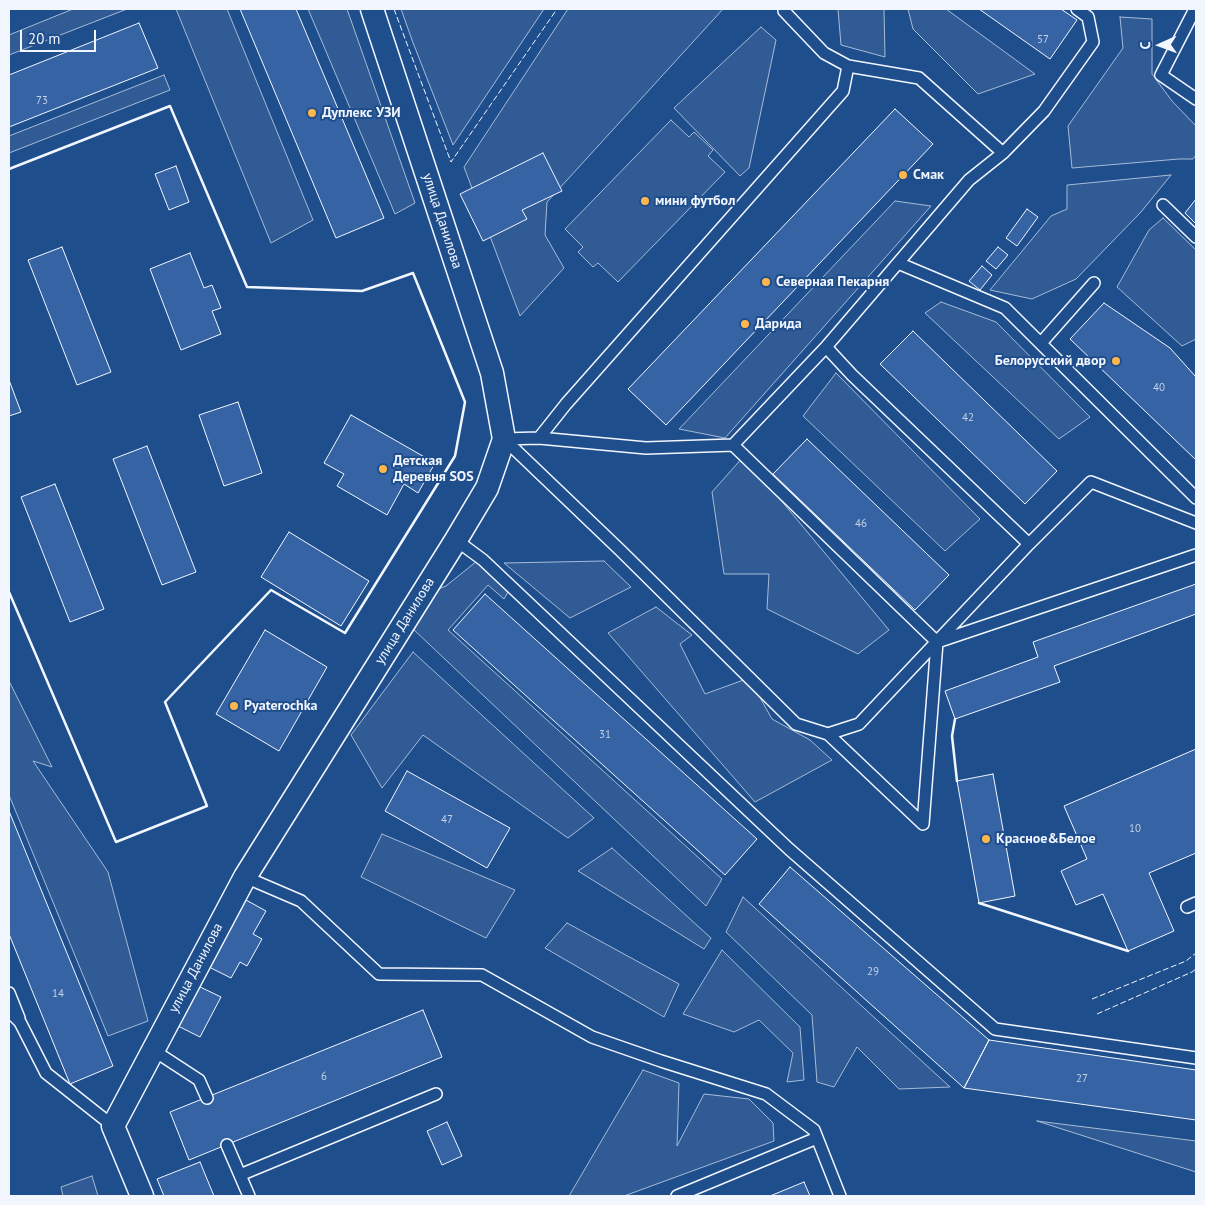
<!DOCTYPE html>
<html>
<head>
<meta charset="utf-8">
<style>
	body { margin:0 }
	#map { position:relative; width:1205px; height:1205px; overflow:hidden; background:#1f4e8c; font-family:"PT Sans",sans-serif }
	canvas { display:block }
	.frame { position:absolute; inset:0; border:10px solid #f2f6ff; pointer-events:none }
	.north { position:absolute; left:1135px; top:20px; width:50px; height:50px; -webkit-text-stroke:4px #1f4e8c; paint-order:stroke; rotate:268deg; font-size:14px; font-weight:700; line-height:20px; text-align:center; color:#f2f6ff }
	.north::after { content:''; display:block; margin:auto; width:18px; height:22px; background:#f2f6ff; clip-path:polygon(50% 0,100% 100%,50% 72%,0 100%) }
	.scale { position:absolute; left:20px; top:30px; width:76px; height:22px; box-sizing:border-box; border:2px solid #f2f6ff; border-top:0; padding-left:6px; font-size:15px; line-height:18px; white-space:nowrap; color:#f2f6ff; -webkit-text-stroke:4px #1f4e8c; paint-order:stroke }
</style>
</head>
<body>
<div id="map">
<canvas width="1205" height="1205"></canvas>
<div class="frame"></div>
<div class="north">С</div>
<div class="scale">20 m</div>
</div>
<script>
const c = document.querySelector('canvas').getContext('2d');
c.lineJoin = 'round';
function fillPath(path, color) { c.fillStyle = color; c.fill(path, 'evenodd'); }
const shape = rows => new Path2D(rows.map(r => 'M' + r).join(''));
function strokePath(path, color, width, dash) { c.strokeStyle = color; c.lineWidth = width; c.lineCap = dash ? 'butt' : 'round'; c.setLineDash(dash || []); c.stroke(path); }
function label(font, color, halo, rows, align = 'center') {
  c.font = font + ' "PT Sans",sans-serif'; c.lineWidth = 4; c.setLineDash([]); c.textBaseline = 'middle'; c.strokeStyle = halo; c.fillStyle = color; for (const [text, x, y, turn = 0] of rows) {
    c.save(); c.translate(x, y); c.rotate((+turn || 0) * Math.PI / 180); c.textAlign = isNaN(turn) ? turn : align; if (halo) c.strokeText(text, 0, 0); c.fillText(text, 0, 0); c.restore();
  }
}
const built = shape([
	[73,9,127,9,9,55,9,35,73,9],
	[176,9,227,9,313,220,271,243,176,9],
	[308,9,347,9,415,203,395,214,308,9],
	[401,9,544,9,453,145,412,40,401,9],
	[568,9,723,9,547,202,545,235,564,268,520,316,464,167,568,9],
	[838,9,884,9,885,57,841,45,838,9],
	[908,9,946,9,1035,74,978,94,913,29,908,9],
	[1120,17,1152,19,1152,74,1172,101,1196,126,1196,155,1193,159,1179,159,1072,168,1068,126,1123,48,1120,17],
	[761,27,776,40,749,168,740,176,674,108,761,27],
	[164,75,170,90,9,153,9,136,164,75],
	[671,120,689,137,694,132,713,150,708,156,725,172,618,282,598,263,593,267,578,252,583,247,565,229,671,120],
	[1171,175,1141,212,1076,279,1032,299,990,290,1051,216,1067,209,1067,185,1171,175],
	[895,201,931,206,725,438,679,429,895,201],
	[1163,218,1196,250,1196,339,1182,346,1117,287,1149,230,1163,218],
	[941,302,996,322,1090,417,1059,439,925,313,941,302],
	[836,373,980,519,945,551,803,416,836,373],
	[744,456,889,630,858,654,767,609,769,574,724,574,712,492,744,456],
	[477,561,509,590,504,599,488,585,448,630,722,879,706,906,412,628,433,591,446,586,477,561],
	[604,561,631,587,570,618,504,563,604,561],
	[656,607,692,635,680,644,705,694,749,678,772,719,810,740,832,760,755,802,608,633,656,607],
	[413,652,594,818,568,838,423,735,382,788,351,735,413,652],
	[9,681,52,767,33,761,108,872,148,1021,108,1036,9,795,9,681],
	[382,834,515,890,486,938,361,877,382,834],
	[612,848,711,938,704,949,578,871,612,848],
	[743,897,950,1087,899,1089,857,1047,834,1087,817,1082,812,1015,726,932,743,897],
	[567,923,679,984,664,1017,545,948,567,923],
	[722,950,800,1027,804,1080,787,1082,793,1053,759,1020,734,1032,683,1014,722,950],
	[643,1070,679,1083,677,1146,704,1094,749,1099,773,1123,774,1141,624,1196,569,1196,643,1070],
	[1037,1121,1196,1141,1196,1172,1037,1121],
	[92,1176,98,1196,63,1196,61,1187,92,1176]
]);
const building = shape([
	[240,9,296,9,384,218,336,238,240,9],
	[979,9,1061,9,1077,20,1050,59,979,9],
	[139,23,158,68,9,127,9,75,139,23],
	[895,109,933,144,666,425,628,389,895,109],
	[543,153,562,191,522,210,527,219,483,241,460,194,543,153],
	[176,166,189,202,169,210,155,174,176,166],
	[1196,199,1196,224,1185,213,1196,199],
	[1027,209,1038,217,1017,246,1006,238,1027,209],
	[62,247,111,372,77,385,28,260,62,247],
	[998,247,1008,255,996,269,986,261,998,247],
	[190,253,204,288,212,285,221,308,212,311,221,334,181,350,150,269,190,253],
	[982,266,992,275,980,290,969,281,982,266],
	[1104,303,1170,348,1196,377,1196,460,1070,339,1104,303],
	[913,331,1057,471,1025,504,880,364,913,331],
	[9,380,21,412,9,416,9,380],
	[238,402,262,473,224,486,199,415,238,402],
	[351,415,435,463,418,493,404,484,387,515,337,486,344,474,324,463,351,415],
	[807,439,949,575,915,610,773,474,807,439],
	[147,446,196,572,162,585,113,459,147,446],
	[55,484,104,609,70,622,21,497,55,484],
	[289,532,369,581,341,626,261,577,289,532],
	[1196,584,1196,614,1054,666,1060,682,955,719,945,691,1038,657,1033,642,1196,584],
	[485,594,757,839,725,875,453,630,485,594],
	[265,630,327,667,279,751,216,714,265,630],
	[1196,749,1196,853,1149,873,1174,931,1128,951,1103,894,1076,905,1061,871,1087,859,1064,806,1196,749],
	[407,771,510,828,487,868,385,811,407,771],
	[993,774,1015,896,979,903,957,781,993,774],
	[9,811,113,1066,70,1084,9,934,9,811],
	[790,867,989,1040,964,1088,759,904,790,867],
	[246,900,266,911,253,934,262,939,247,966,240,962,231,978,209,967,226,926,231,928,246,900],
	[194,984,221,997,200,1037,174,1024,194,984],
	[423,1010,442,1057,189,1160,170,1112,423,1010],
	[989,1040,1196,1070,1196,1120,964,1088,989,1040],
	[447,1122,462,1156,442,1165,427,1131,447,1122],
	[200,1162,214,1196,164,1196,157,1179,200,1162],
	[804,1182,810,1196,770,1196,804,1182]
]);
const lane = shape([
	[1195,9,1161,75,1196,99],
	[1003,153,1044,111,1093,42,1088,17,1077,9],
	[1163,205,1196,237],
	[898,263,1005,308,1196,498],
	[1041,343,1094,283],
	[826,347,852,375,1029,544],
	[539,438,566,404,843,91,848,66],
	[504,439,539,438,646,448,733,445,826,347,969,180,1003,153,919,78,848,66,824,53,784,11,784,9],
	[504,439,620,550,796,724,828,734,923,824,937,642],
	[733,445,937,642,1196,555],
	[456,540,483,560,789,849,995,1029,1196,1058],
	[828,734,859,724,1029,544,1091,482,1196,523],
	[245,877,301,901,379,974,482,975,592,1037,661,1061,766,1094,814,1130,840,1196],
	[1187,907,1196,903],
	[9,993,19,1018],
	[9,1011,20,1022,46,1073,113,1126],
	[153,1050,199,1080,207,1098],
	[227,1145,249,1196],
	[240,1175,436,1094],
	[677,1196,817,1138]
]);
const street = shape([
	[142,1196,113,1126,245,877,456,540,487,488,504,439,492,373,372,9]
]);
const fence = shape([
	[394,9,451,162,557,9],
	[1092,999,1186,961,1196,953],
	[1097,1014,1192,972,1196,969]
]);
const wall = shape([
	[9,169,170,106,247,287,362,291,413,273,465,402,455,456,345,633,271,590,165,702,207,806,116,842,9,592],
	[955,719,952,736,957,781],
	[979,903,1128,951]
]);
const markers = [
	[312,113,5,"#ffb74d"],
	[903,175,5,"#ffb74d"],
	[645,201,5,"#ffb74d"],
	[766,282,5,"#ffb74d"],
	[745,324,5,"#ffb74d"],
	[1116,361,5,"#ffb74d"],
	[383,469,5,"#ffb74d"],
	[234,706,5,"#ffb74d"],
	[986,839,5,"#ffb74d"]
];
const numberNames = [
	["57",1043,40],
	["73",42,101],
	["40",1159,388],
	["42",968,418],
	["46",861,524],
	["31",605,735],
	["47",447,820],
	["10",1135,829],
	["29",873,972],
	["14",58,994],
	["6",324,1077],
	["27",1082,1079]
];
const poiNames = [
	["Дуплекс УЗИ",322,113],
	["Смак",913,175],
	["мини футбол",655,201],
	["Северная Пекарня",776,282],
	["Дарида",755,324],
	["Белорусский двор",1106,361,"right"],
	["Детская",393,461],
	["Деревня SOS",393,477],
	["Pyaterochka",244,706],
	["Красное&Белое",996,839]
];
const streetNames = [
	["улица Данилова",442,221,72],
	["улица Данилова",405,621,-58],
	["улица Данилова",196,968,-62]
];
fillPath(built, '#305b95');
strokePath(built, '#a8bbd7', 1);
fillPath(building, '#3563a3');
strokePath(building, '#f2f6ff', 1);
strokePath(lane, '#f2f6ff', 14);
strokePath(street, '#f2f6ff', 25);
strokePath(lane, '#1f4e8c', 11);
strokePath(street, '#1f4e8c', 22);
strokePath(fence, '#f2f6ff', 1, [6, 2.5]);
strokePath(wall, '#f2f6ff', 2.5);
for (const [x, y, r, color] of markers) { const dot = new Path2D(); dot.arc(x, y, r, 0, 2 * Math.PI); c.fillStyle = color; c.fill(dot); strokePath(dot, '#1f4e8c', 2); }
label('11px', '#c3d1e8', null, numberNames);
label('bold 14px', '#f2f6ff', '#1f4e8c', poiNames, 'left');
label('14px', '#f2f6ff', '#1f4e8c', streetNames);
</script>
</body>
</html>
